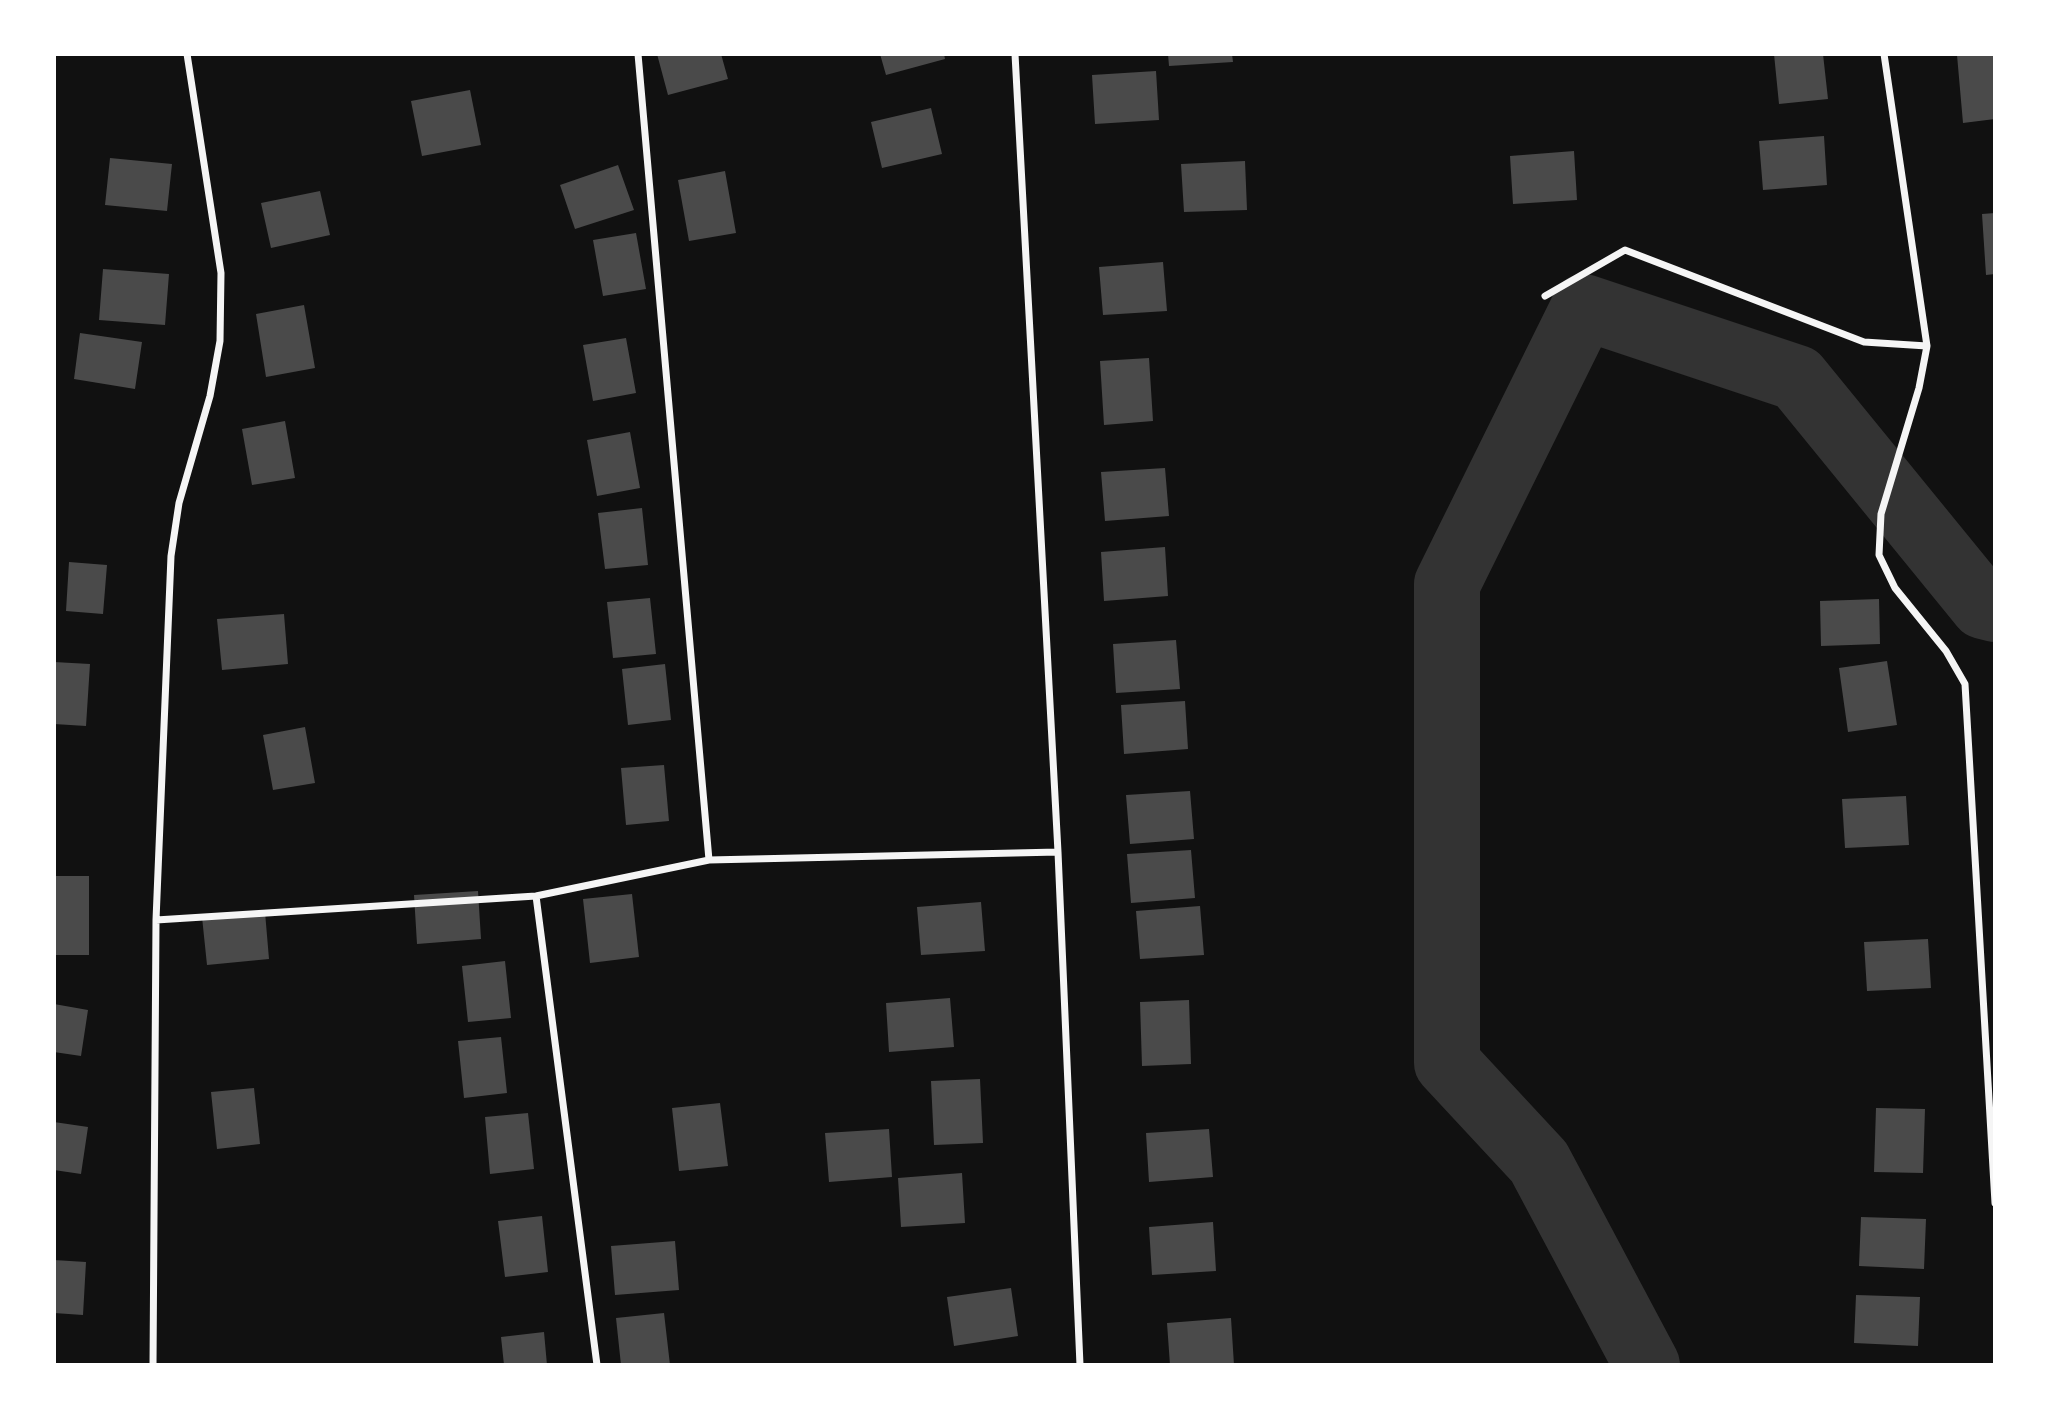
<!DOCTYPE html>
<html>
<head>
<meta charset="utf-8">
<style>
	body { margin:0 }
	#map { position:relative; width:2049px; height:1419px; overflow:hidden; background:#111; font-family:Literata,serif }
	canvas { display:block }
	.frame { position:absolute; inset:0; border:56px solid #fff; pointer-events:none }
</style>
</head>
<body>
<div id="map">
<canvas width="2049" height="1419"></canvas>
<div class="frame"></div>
</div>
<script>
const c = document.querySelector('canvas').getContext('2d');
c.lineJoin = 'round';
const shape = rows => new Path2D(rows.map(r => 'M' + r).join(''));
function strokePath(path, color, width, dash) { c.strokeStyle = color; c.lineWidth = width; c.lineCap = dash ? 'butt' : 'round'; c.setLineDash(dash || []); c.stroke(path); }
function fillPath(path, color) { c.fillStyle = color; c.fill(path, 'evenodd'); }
const river = shape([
	[1647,1365,1539,1162,1447,1063,1447,584,1584,307,1797,378,1983,606,1995,609]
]);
const building = shape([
	[657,54,721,54,728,79,668,95],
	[880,54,944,54,945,59,886,75],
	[1168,54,1232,54,1233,62,1169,66],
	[1774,54,1823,54,1828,99,1779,104],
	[1995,54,1995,119,1963,123,1957,55],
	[1156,71,1159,120,1095,124,1092,75],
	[470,90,481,145,422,156,411,101],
	[931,108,942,154,882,168,871,122],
	[1824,136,1827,185,1763,190,1759,141],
	[1574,151,1577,200,1513,204,1510,156],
	[110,158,172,164,167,211,105,205],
	[1245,161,1247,210,1184,212,1181,164],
	[618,165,634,210,575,229,560,185],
	[725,171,736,233,689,241,678,180],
	[320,191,330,235,271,248,261,203],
	[1995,213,1995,274,1986,275,1982,214],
	[636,233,646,289,603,296,593,240],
	[1163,262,1167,311,1103,315,1099,267],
	[103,269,169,274,165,325,99,320],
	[304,305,315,368,266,377,256,314],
	[80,333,142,342,135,389,74,379],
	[626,338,636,393,593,401,583,345],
	[1149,358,1153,421,1104,425,1100,361],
	[285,421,295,478,252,485,242,429],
	[630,432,640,488,597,496,587,440],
	[1165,468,1169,516,1105,521,1101,472],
	[642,508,648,565,605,569,598,513],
	[1165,547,1168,596,1104,601,1101,552],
	[69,562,107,565,103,614,66,611],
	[650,598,656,654,613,658,607,602],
	[1879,599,1880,644,1821,646,1820,601],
	[284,614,288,664,222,670,217,619],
	[1176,640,1180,689,1116,693,1113,644],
	[1887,661,1897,725,1848,732,1839,668],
	[54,662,90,664,86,726,54,724],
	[665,664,671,720,628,725,622,669],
	[1185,701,1188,749,1124,754,1121,705],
	[305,727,315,783,273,790,263,735],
	[664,765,669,821,626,825,621,768],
	[1190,791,1194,839,1130,844,1126,795],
	[1906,796,1909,845,1845,848,1842,799],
	[1191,850,1195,898,1131,903,1127,854],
	[54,876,89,876,89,955,54,955],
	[478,891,481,939,417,944,414,895],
	[632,894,639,957,590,963,583,899],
	[981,902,985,951,921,955,917,907],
	[1200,906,1204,955,1140,959,1136,911],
	[265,912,269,959,207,965,202,917],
	[1928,939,1931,988,1867,991,1864,942],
	[505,961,511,1018,468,1022,462,966],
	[950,998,954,1047,889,1052,886,1003],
	[1189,1000,1191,1064,1142,1066,1140,1002],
	[54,1004,88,1010,81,1056,54,1052],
	[501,1037,507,1093,464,1098,458,1041],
	[980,1079,983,1143,934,1145,931,1081],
	[254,1088,260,1144,217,1149,211,1092],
	[720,1103,728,1166,679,1171,672,1108],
	[1876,1108,1925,1109,1923,1173,1874,1172],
	[528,1113,534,1169,490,1174,485,1117],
	[54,1122,88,1127,81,1174,54,1170],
	[889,1129,892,1177,829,1182,825,1133],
	[1209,1129,1213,1177,1149,1182,1146,1133],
	[962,1173,965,1223,901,1227,898,1178],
	[542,1216,548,1272,505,1277,498,1221],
	[1861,1217,1926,1219,1924,1269,1859,1266],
	[1213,1222,1216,1271,1152,1275,1149,1227],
	[675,1241,679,1290,615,1295,611,1246],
	[54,1260,86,1262,83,1315,54,1313],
	[1011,1288,1018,1336,954,1346,947,1297],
	[1856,1295,1920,1297,1918,1346,1854,1343],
	[664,1313,670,1365,621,1365,616,1318],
	[1231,1318,1234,1365,1170,1365,1167,1323],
	[544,1332,547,1365,504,1365,501,1337]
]);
const minor = shape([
	[638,54,709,860],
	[1015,54,1058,852,1080,1365],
	[1545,296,1625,250,1864,342,1927,346,1884,54],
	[1927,346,1919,388,1881,514,1879,555,1895,588,1946,651,1965,684,1995,1203],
	[536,896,597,1365],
	[156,920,536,896,709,860,1058,852],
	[153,1365,156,920,171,556,179,503,210,396,220,341,221,273,187,54]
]);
strokePath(river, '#333', 66);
fillPath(building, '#4a4a4a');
strokePath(minor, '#f5f5f5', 7);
</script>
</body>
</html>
